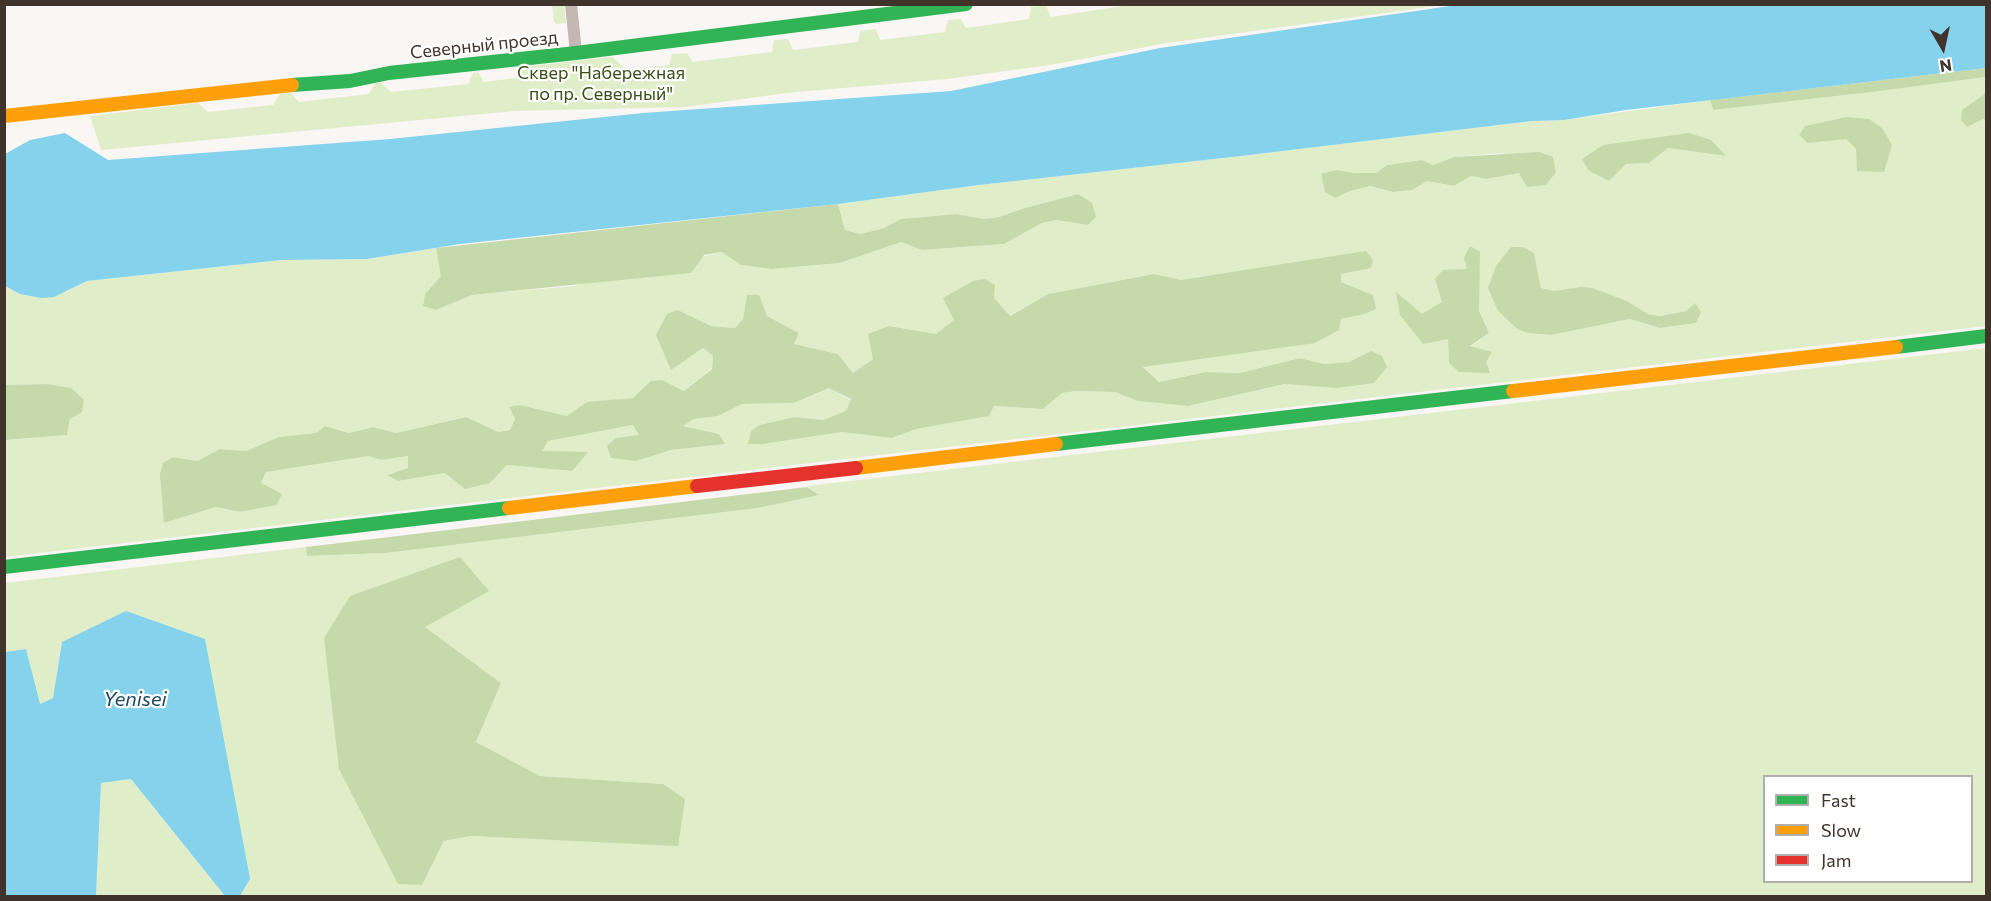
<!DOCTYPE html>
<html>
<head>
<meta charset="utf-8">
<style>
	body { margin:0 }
	#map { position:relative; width:1991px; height:901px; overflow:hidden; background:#f9f6f3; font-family:Commissioner,sans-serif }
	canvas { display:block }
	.frame { position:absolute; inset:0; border:6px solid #40332c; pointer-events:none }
	.legend { position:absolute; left:1763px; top:775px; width:210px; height:108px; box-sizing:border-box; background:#fff; border:2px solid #b3adab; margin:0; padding:8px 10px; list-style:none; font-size:18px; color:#40332c }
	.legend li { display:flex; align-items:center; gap:12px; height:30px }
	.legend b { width:30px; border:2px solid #b3adab }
	.north { position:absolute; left:1913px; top:18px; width:60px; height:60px; -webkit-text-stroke:4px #fff; paint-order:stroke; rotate:171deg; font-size:16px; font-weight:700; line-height:24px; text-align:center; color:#40332c }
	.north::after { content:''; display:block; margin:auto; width:21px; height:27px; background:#40332c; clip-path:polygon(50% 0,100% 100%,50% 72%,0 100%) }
</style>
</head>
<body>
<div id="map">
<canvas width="1991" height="901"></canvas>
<div class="frame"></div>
<ul class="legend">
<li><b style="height:8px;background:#30b455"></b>Fast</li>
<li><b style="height:8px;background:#ff9f0a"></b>Slow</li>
<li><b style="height:8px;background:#e5322d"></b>Jam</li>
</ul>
<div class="north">N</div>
</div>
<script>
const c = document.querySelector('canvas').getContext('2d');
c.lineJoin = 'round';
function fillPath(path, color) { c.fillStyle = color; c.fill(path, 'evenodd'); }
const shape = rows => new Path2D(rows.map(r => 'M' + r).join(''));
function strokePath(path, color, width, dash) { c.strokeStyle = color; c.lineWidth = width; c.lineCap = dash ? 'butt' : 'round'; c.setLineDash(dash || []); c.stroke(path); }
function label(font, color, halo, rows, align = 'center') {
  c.font = font + ' Commissioner,sans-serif'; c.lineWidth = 4.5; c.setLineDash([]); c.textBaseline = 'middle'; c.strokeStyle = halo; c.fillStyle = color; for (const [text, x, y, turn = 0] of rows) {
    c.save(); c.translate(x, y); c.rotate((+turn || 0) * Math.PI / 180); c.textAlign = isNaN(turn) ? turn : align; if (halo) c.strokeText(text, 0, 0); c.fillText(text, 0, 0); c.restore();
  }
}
const green = shape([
	[1123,4,1443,5,1167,43,1050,65,947,79,786,93,686,107,515,111,101,150,90,116,198,103,208,112,273,105,280,94,290,92,299,102,369,94,375,83,381,83,391,92,468,84,473,73,478,72,484,82,516,78,521,67,612,57,627,70,669,65,672,54,687,53,693,62,772,52,774,40,788,39,793,50,858,42,860,31,876,29,880,40,945,32,948,20,961,19,966,28,1029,19,1031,7,1046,6,1051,17,1122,6],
	[552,5,564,5,566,23,556,24,554,21],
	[1986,77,1986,93,1962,110,1986,121,1986,326,5,557,5,440,67,435,70,419,84,401,71,388,48,384,5,385,4,286,20,294,41,298,66,292,87,281,281,260,367,259,436,248,442,276,425,294,423,306,436,310,472,295,573,286,723,252,741,265,772,269,840,263,901,242,922,250,1004,244,1042,223,1056,220,1088,225,1078,194,1025,208,999,217,984,219,956,214,901,219,884,228,861,234,845,230,838,204,979,185,1241,156,1532,121,1564,120,1710,100,1713,110,1871,92],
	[1846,117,1884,171,1856,149,1846,139,1799,135,1805,126],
	[1689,133,1725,156,1668,148,1649,163,1626,164],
	[1503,153,1546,185,1519,173,1486,179,1471,176,1454,186,1427,181,1412,190,1393,192,1370,186,1350,191,1334,198,1337,170,1354,173,1376,173,1387,165,1422,160,1433,165,1454,157],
	[1523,247,1534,253,1541,288,1554,291,1580,287,1627,301,1648,314,1660,316,1686,311,1695,303,1696,323,1660,328,1630,319,1551,335,1528,333,1517,329,1498,311,1511,248],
	[1479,252,1479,311,1489,333,1449,363,1448,339,1397,293,1422,315,1443,302,1443,270,1467,270],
	[1154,274,1181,280,1212,275,1341,274,1341,282,1373,295,1365,314,1341,319,1339,330,1315,342,1143,366,1159,382,1206,372,1240,373,1300,358,1324,364,1349,362,1371,351,1336,388,1286,384,1188,406,1138,401,1115,392,1076,391,1062,393,1043,409,994,406,988,416,916,429,892,438,842,432,763,444,795,417,823,420,846,411,851,400,830,388,794,403,742,404,718,416,694,419,683,426,719,434,724,444,671,450,636,461,640,435,634,425,548,441,541,451,572,471,507,465,490,483,445,473,398,481,387,475,408,468,408,456,382,460,370,456,266,472,261,484,282,494,277,505,240,512,216,507,164,523,173,457,197,461,220,449,246,451,279,437,316,433,325,426,349,433,373,427,396,433,465,417,497,432,510,430,515,419,509,408,520,405,567,416,587,403,633,398,662,380,684,391,712,368,713,356,703,348,671,370,678,310,711,326,735,328,743,319,747,296,767,316,799,333,794,344,838,354,853,373,873,359,889,326,936,334,955,320,994,298,1009,316,1048,294],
	[1986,348,1986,896,240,896,250,879,62,642,53,698,39,704,26,649,5,652,5,583,306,547,308,556,386,553,469,543,758,508,818,495,807,486],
	[460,557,425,627,501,683,476,742,540,776,663,784,678,845,471,836,444,841,422,885,339,769],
	[1764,776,1972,776,1972,882,1764,882],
	[131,779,225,896,96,896,101,783]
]);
const forest = shape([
	[1986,68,1986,77,1872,92,1713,110,1710,100],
	[1986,93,1986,121,1983,119,1967,127,1961,120,1962,110],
	[1846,117,1869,119,1882,128,1892,145,1884,172,1857,171,1856,149,1846,139,1808,143,1799,135,1805,126],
	[1689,133,1711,140,1726,156,1668,148,1649,163,1626,164,1609,181,1588,170,1582,159,1603,145],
	[1539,152,1553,157,1556,172,1546,185,1527,187,1519,173,1486,179,1471,176,1454,186,1427,181,1412,190,1393,192,1370,186,1350,191,1335,198,1325,192,1321,174,1337,170,1354,173,1376,173,1387,165,1422,160,1433,165,1454,157],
	[1078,194,1092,203,1096,217,1088,225,1056,220,1042,223,1004,244,922,250,901,242,840,263,772,269,741,265,722,252,704,255,691,273,472,295,436,310,423,306,425,294,441,276,436,248,838,204,845,230,861,234,884,228,901,219,956,214,984,219,999,217,1025,208],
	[1470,246,1480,252,1479,311,1489,333,1470,346,1492,352,1486,362,1490,373,1459,372,1449,363,1448,339,1423,344,1400,315,1396,292,1422,314,1442,302,1435,279,1443,270,1467,269,1464,258],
	[1511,247,1523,247,1534,253,1541,288,1554,291,1580,287,1592,288,1627,301,1648,314,1660,316,1686,311,1695,303,1701,312,1696,323,1660,328,1630,319,1551,335,1528,333,1517,329,1498,311,1488,288,1496,266],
	[1366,251,1373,260,1371,268,1341,274,1341,282,1373,295,1376,309,1365,314,1341,319,1339,330,1315,343,1143,367,1159,382,1206,372,1240,373,1300,358,1324,364,1349,362,1371,351,1382,356,1387,367,1374,383,1336,388,1285,384,1188,406,1138,401,1115,392,1076,391,1062,393,1043,409,994,406,989,416,916,429,892,438,842,432,763,444,748,444,751,431,760,425,795,417,823,420,846,411,851,399,829,388,794,403,742,404,718,416,694,419,683,426,719,434,725,444,671,450,636,461,611,458,607,446,616,438,639,435,633,425,548,441,542,451,588,452,572,471,507,465,490,483,465,489,445,473,398,481,387,475,408,468,408,456,382,460,369,456,266,472,261,483,282,494,277,505,240,512,216,507,164,523,160,474,163,463,173,457,197,461,220,449,246,451,279,437,316,433,325,426,349,433,373,427,396,433,466,417,498,432,510,430,515,419,509,407,520,405,567,416,587,402,633,398,651,381,662,380,684,391,712,369,713,356,703,348,671,370,656,335,667,314,678,310,711,326,735,328,743,319,747,295,759,295,767,316,799,333,794,344,838,354,853,373,873,359,868,334,889,326,936,334,954,320,943,298,973,281,985,279,995,285,994,298,1010,316,1048,294,1154,274,1181,280],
	[48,384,71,388,84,400,82,412,70,419,67,435,5,440,5,385],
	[807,487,819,495,758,508,386,553,307,556,306,547],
	[460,557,489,591,425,627,501,683,476,742,540,776,663,784,685,799,678,846,471,836,444,841,422,885,398,884,339,769,324,638,350,596]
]);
const water = shape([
	[1464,4,1986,5,1986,68,1626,110,1564,120,1532,121,1241,156,979,185,838,204,460,244,367,259,281,260,87,281,54,297,41,298,20,294,5,286,5,154,30,140,65,133,108,160,390,139,643,113,951,91,1160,48],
	[126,611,205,639,250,879,240,896,225,896,131,779,101,783,96,896,5,896,5,652,26,649,40,704,53,698,62,642]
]);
const street = shape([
	[571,4,576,53]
]);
const fast = shape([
	[292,85,350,81,389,73,576,53,966,4],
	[1896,347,1986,336],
	[1056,444,1513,391],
	[4,567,509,508]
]);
const slow = shape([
	[4,116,292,85],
	[1513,391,1896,347],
	[856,468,1056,444],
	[509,508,697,486]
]);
const jam = shape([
	[697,486,856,468]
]);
const streetNames = [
	["Северный проезд",484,45,-6]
];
const parkNames = [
	["Сквер \"Набережная",601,73],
	["по пр. Северный\"",601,94]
];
const waterNames = [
	["Yenisei",135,699]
];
fillPath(green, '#dfeec9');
fillPath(forest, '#c5d9aa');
fillPath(water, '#85d2ed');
strokePath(street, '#c4b7b3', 12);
strokePath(fast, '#30b455', 14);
strokePath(slow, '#ff9f0a', 14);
strokePath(jam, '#e5322d', 14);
label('18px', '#40332c', '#fff', streetNames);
label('18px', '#384f16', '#fff', parkNames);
label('italic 20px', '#1b4a5c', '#fff', waterNames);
</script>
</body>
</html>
